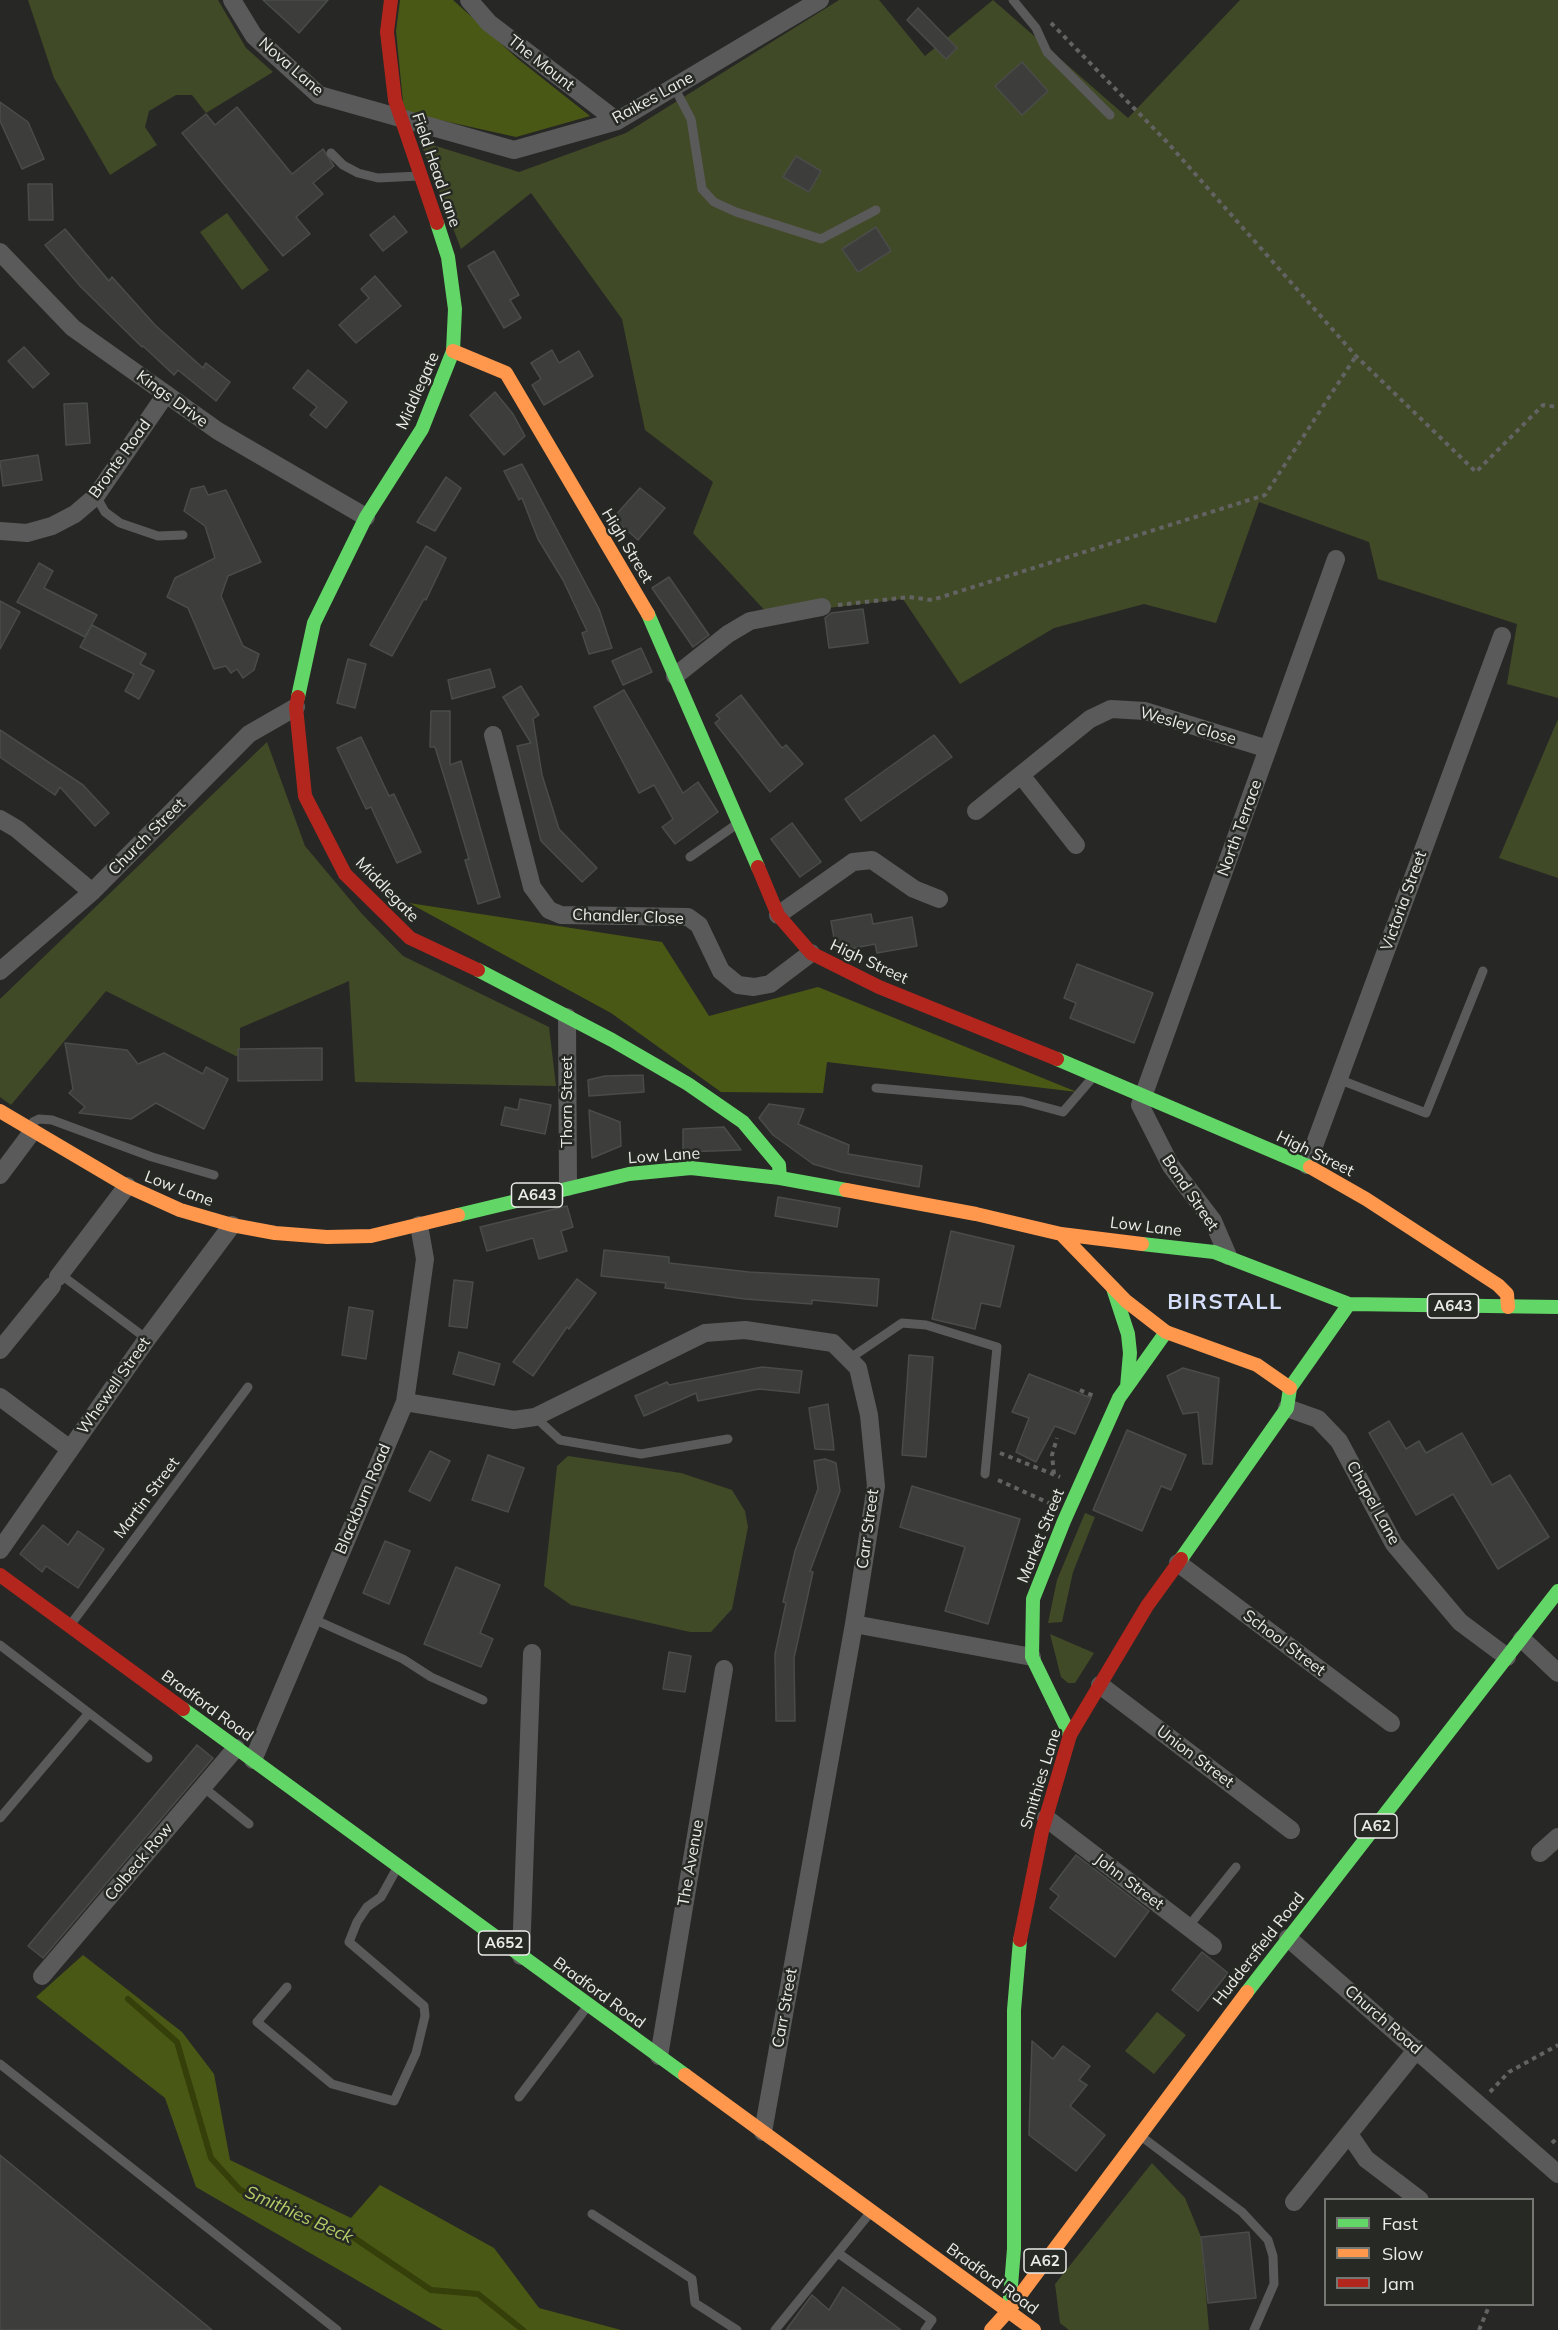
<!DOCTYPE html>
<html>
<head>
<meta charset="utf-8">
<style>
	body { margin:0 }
	#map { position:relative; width:1558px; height:2330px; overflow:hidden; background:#272825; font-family:Mulish,sans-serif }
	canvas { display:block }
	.legend { position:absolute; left:1324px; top:2198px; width:210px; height:108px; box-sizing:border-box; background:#272924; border:2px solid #757773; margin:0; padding:8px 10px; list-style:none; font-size:18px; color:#ebece9 }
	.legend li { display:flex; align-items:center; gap:12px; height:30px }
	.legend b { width:30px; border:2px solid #757773 }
</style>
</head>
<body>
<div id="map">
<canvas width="1558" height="2330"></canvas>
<ul class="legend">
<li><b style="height:8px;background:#63d668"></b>Fast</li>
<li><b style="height:8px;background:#ff974d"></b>Slow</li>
<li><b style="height:8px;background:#b3261e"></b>Jam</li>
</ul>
</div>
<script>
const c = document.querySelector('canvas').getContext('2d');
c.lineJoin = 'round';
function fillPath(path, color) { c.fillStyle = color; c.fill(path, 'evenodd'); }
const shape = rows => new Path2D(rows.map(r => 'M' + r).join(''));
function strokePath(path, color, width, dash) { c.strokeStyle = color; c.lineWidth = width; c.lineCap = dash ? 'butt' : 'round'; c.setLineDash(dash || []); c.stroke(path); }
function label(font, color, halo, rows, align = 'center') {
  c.font = font + ' Mulish,sans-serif'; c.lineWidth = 5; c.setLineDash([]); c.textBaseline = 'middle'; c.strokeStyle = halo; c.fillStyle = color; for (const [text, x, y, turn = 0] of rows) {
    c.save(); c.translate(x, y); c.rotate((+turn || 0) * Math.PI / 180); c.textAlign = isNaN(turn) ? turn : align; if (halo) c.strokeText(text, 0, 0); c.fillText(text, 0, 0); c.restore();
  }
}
const green = shape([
	[28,0,218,0,246,48,273,72,206,113,192,95,176,95,149,111,145,127,157,145,110,175,54,78],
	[839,0,879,0,925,56,993,0,1128,118,1240,0,1558,0,1558,698,1507,684,1517,624,1378,579,1369,542,1259,502,1216,623,1144,604,1054,628,960,684,903,599,769,615,693,533,713,482,645,430,622,319,531,193,461,249,420,141,519,172,626,133],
	[227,213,269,270,242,290,200,232],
	[1558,719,1558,878,1499,858],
	[267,742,305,846,362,914,403,956,549,1027,556,1086,355,1082,349,981,240,1028,240,1058,106,991,11,1105,0,1097,0,999],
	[568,1456,681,1473,732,1490,745,1511,748,1527,732,1609,711,1632,690,1632,571,1605,544,1586,557,1466],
	[1085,1513,1095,1517,1073,1572,1062,1622,1048,1623,1057,1580],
	[1050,1634,1094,1653,1075,1683,1068,1683,1061,1677],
	[1157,2012,1186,2035,1154,2074,1125,2051],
	[1152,2163,1185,2198,1201,2237,1209,2330,1069,2330,1060,2323,1055,2284]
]);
const forest = shape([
	[400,0,453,0,518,59,590,116,516,137,404,112,396,31],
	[409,903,662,942,709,1016,818,987,1077,1092,827,1062,823,1093,721,1092,611,1013],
	[83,1955,182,2032,214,2074,230,2160,351,2218,380,2185,494,2248,539,2308,621,2330,443,2330,196,2187,165,2098,36,1997]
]);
const stream = shape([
	[128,1999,177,2042,211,2158,240,2190,347,2233,431,2290,478,2294,523,2330]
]);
const building = shape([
	[263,0,328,0,299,33,263,0],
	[918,8,957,48,946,59,907,20,918,8],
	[1022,62,1048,91,1022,115,995,86,1022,62],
	[0,102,28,122,44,159,22,169,0,121,0,102],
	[237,107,292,174,323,149,334,166,313,183,323,194,296,217,310,234,283,256,182,133,206,114,215,125,237,107],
	[796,156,821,171,809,192,783,177,796,156],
	[28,184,52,184,53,220,29,220,28,184],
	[394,216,407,232,383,251,370,235,394,216],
	[876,227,891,251,858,272,842,249,876,227],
	[65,229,109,281,112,277,155,325,203,368,206,363,230,382,216,401,178,370,174,375,143,346,142,347,80,286,45,245,65,229],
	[494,251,519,295,510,300,521,318,504,328,468,266,494,251],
	[375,276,401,306,356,343,339,325,369,298,361,289,375,276],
	[24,347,49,374,33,388,8,361,24,347],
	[552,350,559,363,579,351,593,376,544,405,532,385,541,379,531,363,552,350],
	[308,370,347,402,326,428,310,415,317,407,293,388,308,370],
	[495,392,513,414,525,436,504,455,470,415,495,392],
	[87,403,90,443,66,445,64,404,87,403],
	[38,455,42,480,3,486,0,461,38,455],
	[522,464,599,609,612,648,589,654,582,633,587,631,563,580,538,539,522,498,519,500,504,471,522,464],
	[446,477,461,488,435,531,417,522,446,477],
	[204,486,208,495,226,490,261,562,228,576,221,596,243,646,259,654,254,670,243,678,237,669,231,673,226,666,214,669,188,608,167,597,175,578,215,558,205,526,184,511,191,489,204,486],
	[640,488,665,508,638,540,613,518,640,488],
	[426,546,446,558,426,600,424,599,392,656,370,645,426,546],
	[39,563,53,571,44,588,97,615,85,637,17,602,39,563],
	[669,577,709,635,693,647,652,588,669,577],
	[0,601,20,612,0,649,0,601],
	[863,609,868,643,829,648,825,618,831,613,863,609],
	[92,625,146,654,140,664,154,671,139,699,125,691,134,674,80,647,92,625],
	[641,648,652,672,623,685,612,661,641,648],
	[348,659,366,664,355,708,337,703,348,659],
	[490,669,495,687,452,699,448,680,490,669],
	[521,686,539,715,533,719,542,775,559,829,597,868,582,882,541,841,517,746,531,743,503,697,521,686],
	[624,690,683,793,698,782,718,812,675,844,662,827,673,819,654,785,639,793,594,707,624,690],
	[741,695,782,748,786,745,803,764,770,792,715,723,720,719,716,715,741,695],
	[431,711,450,711,450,765,461,761,500,897,478,904,465,860,469,859,452,802,435,747,430,747,431,711],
	[0,730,83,785,109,813,95,826,60,787,55,795,0,757,0,730],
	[934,735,952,757,861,821,845,799,934,735],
	[361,737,389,796,394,794,421,852,397,863,371,807,366,809,337,748,361,737],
	[792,823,821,862,800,877,771,839,792,823],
	[871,914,873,924,912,917,917,946,877,953,875,944,840,951,836,949,831,921,871,914],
	[1077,964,1153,993,1134,1043,1070,1018,1076,1003,1064,998,1077,964],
	[65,1043,127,1050,138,1064,164,1053,203,1074,206,1067,228,1079,204,1129,156,1103,131,1119,79,1113,85,1107,69,1093,73,1089,65,1043],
	[322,1048,322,1080,238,1081,238,1049,322,1048],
	[643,1075,644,1092,589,1096,588,1080,605,1076,643,1075],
	[520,1099,551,1105,545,1134,501,1125,505,1107,518,1110,520,1099],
	[769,1104,804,1109,798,1124,849,1145,848,1154,922,1166,919,1187,841,1172,813,1164,773,1135,759,1118,769,1104],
	[589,1110,620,1122,621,1146,592,1158,589,1110],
	[724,1127,741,1150,683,1152,683,1129,724,1127],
	[778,1197,840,1208,837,1227,775,1216,778,1197],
	[567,1206,573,1227,561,1231,567,1251,539,1259,533,1238,487,1251,480,1227,567,1206],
	[951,1231,1014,1246,1000,1307,981,1303,975,1329,932,1319,951,1231],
	[604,1250,669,1257,669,1263,749,1272,879,1279,877,1306,812,1300,812,1304,745,1299,665,1288,666,1283,601,1276,604,1250],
	[577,1279,596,1293,569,1329,567,1327,533,1376,513,1362,577,1279],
	[454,1280,473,1282,467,1328,449,1326,454,1280],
	[349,1307,373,1311,366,1359,342,1355,349,1307],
	[459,1352,500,1364,494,1385,453,1374,459,1352],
	[909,1355,933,1357,926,1457,902,1455,909,1355],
	[762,1367,802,1371,799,1393,759,1389,698,1401,696,1393,644,1416,635,1396,667,1382,669,1385,762,1367],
	[1183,1368,1219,1378,1212,1464,1203,1464,1198,1412,1183,1414,1167,1376,1183,1368],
	[1029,1374,1091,1398,1075,1434,1055,1426,1036,1462,1016,1452,1029,1418,1012,1412,1029,1374],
	[828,1404,833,1440,834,1450,815,1449,809,1408,828,1404],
	[1389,1421,1406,1449,1419,1441,1426,1453,1462,1433,1492,1485,1510,1475,1549,1537,1498,1569,1453,1494,1416,1515,1369,1433,1389,1421],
	[1127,1430,1186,1455,1171,1490,1161,1486,1142,1531,1093,1510,1127,1430],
	[430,1451,450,1461,430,1501,409,1491,430,1451],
	[488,1455,524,1468,508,1512,472,1500,488,1455],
	[825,1459,836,1463,840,1491,810,1571,813,1572,794,1658,795,1721,776,1721,775,1654,786,1603,783,1602,795,1551,818,1489,814,1461,825,1459],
	[912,1486,1020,1519,988,1624,945,1611,965,1547,900,1527,912,1486],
	[43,1525,68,1545,78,1531,104,1549,78,1588,46,1566,42,1572,20,1554,43,1525],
	[385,1541,410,1551,389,1604,363,1593,385,1541],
	[456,1567,500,1585,480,1633,493,1639,481,1667,424,1644,456,1567],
	[669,1652,691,1656,685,1692,663,1689,669,1652],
	[197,1745,213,1758,43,1958,28,1946,197,1745],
	[1076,1855,1149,1911,1115,1957,1050,1908,1059,1896,1050,1889,1076,1855],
	[1202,1952,1228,1973,1198,2011,1172,1990,1202,1952],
	[1032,2041,1053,2059,1063,2046,1090,2066,1079,2080,1087,2085,1070,2106,1105,2135,1076,2171,1029,2135,1032,2041],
	[0,2155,212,2330,0,2330,0,2155],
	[1249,2232,1256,2298,1208,2303,1201,2237,1249,2232],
	[843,2287,901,2330,786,2330,812,2295,829,2310,843,2287]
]);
const path = shape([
	[1051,23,1167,142,1356,356,1476,472,1543,405,1558,407],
	[838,605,909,597,932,600,1265,495,1356,356],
	[1080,1390,1096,1397],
	[1000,1453,1060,1477],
	[1054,1474,1052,1455,1057,1438],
	[998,1480,1049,1503],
	[1490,2092,1509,2072,1558,2045],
	[1552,2143,1558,2137],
	[1479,2330,1490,2304]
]);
const lane = shape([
	[1013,0,1036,28,1047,52,1110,115],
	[674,87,691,119,702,189,714,202,736,212,821,239,876,210],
	[331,153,343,165,358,173,378,178,419,176],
	[96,496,105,512,120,523,158,536,183,535],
	[690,857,737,824],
	[1338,1079,1426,1113,1483,971],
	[876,1088,1022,1101,1063,1112,1094,1076],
	[33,1122,39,1119,52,1120,152,1157,214,1175],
	[60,1274,147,1339],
	[849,1359,902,1323,926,1325,997,1347,985,1474],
	[535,1417,560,1440,641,1454,728,1439],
	[311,1618,403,1659,431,1677,483,1700],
	[71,1624,248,1387],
	[0,1645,89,1713,0,1818],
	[89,1713,148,1758],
	[203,1787,249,1824],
	[1188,1927,1236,1867],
	[287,1987,257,2022,332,2084,394,2101,416,2053,425,2016,424,2006,349,1942,357,1922,367,1907,381,1897,397,1868],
	[0,2064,337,2330],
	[519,2097,587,2007],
	[1142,2137,1242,2212,1268,2240,1273,2256,1274,2284,1254,2330],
	[592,2214,692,2279,695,2303,737,2330],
	[838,2253,932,2320,925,2330],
	[775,2330,870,2213]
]);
const street = shape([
	[232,0,254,36,319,95,514,150,617,121,820,0],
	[469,0,489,23,617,121],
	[0,252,73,328,218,431,366,517],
	[0,531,27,533,52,526,75,514,96,496,166,394],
	[675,676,728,634,750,621,822,607],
	[493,735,532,887,549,910,561,915,688,917,699,925,721,971,738,985,754,987,770,984,811,953],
	[1021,775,1076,845],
	[976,811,1090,719,1111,709,1145,711,1268,749],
	[0,819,17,829,92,892],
	[778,915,853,862,872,860,914,889,939,899],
	[0,971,92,892,249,734,296,707],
	[567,1017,568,1187],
	[1307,1165,1502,636],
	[0,1175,32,1132],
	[1228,1256,1213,1221,1171,1166,1140,1105,1336,559],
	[58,1277,127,1186],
	[0,1350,52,1286],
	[0,1397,70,1449],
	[405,1402,514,1420,535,1417,705,1333,745,1330,833,1343,858,1368,869,1415,876,1486,854,1624,763,2132],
	[1287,1408,1318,1419,1339,1441,1394,1544,1460,1622,1507,1657],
	[0,1550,147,1339,232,1225],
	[1178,1563,1391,1723],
	[854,1624,1032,1657],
	[1522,1639,1558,1673],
	[1100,1685,1291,1830],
	[253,1760,405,1402,425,1259,419,1225],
	[1046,1818,1213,1946],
	[1540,1853,1558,1837],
	[1288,1938,1558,2174],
	[521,1956,532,1653],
	[42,1976,236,1748],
	[659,2056,724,1669],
	[1349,2134,1366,2159,1420,2200],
	[1294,2202,1417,2049]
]);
const fast = shape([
	[648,614,758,867],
	[298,697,314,623,366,517,422,429,453,351,455,309,448,257,437,223],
	[478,970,612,1040,688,1084,743,1122,779,1165,780,1178],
	[1057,1059,1310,1167],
	[458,1215,629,1174,691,1168,780,1178,846,1190],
	[1142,1244,1214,1252,1349,1304,1558,1307],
	[1113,1288,1128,1334,1130,1353,1127,1387],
	[1181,1559,1287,1408,1290,1388,1349,1304],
	[183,1709,685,2075],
	[1070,1735,1032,1657,1033,1599,1064,1521,1119,1398,1166,1332],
	[1247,1992,1558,1591],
	[1009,2310,1014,2249,1014,2010,1020,1940]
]);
const slow = shape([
	[453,351,506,373,648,614],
	[0,1111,127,1186,180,1210,232,1225,275,1233,327,1237,371,1236,458,1215],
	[1310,1167,1366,1199,1498,1285,1507,1294,1508,1307],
	[846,1190,976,1214,1061,1234,1142,1244],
	[1061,1234,1126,1301,1166,1332,1257,1365,1290,1388],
	[685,2075,1034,2330],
	[991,2330,1009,2310,1247,1992]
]);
const jam = shape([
	[391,0,387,32,395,100,437,223],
	[298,697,296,707,305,796,345,874,410,938,478,970],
	[758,867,778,915,811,953,879,987,1057,1059],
	[0,1575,183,1709],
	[1020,1940,1042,1831,1070,1735,1147,1606,1181,1559]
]);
const shields = [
	[537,1195,51],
	[1453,1306,51],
	[1376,1826,42],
	[504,1943,51],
	[1045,2261,42]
];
const shieldNames = [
	["A643",537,1195],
	["A643",1453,1306],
	["A62",1376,1826],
	["A652",504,1943],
	["A62",1045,2261]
];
const streetNames = [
	["The Mount",541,63,38],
	["Nova Lane",291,67,41],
	["Raikes Lane",653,98,-29],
	["Field Head Lane",436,170,71],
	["Middlegate",418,391,-66],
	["Kings Drive",172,399,36],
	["Bronte Road",120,459,-54],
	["High Street",627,546,59],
	["Wesley Close",1188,726,16],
	["North Terrace",1240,828,-70],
	["Church Street",147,837,-45],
	["Middlegate",387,890,46],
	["Victoria Street",1404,901,-70],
	["Chandler Close",628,917,2],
	["High Street",869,962,25],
	["Thorn Street",567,1102,-90],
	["High Street",1315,1154,26],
	["Low Lane",664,1156,-4],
	["Low Lane",179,1189,21],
	["Bond Street",1190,1193,56],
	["Low Lane",1146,1227,7],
	["Whewell Street",114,1386,-55],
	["Martin Street",147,1498,-53],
	["Blackburn Road",363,1499,-67],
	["Chapel Lane",1373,1503,61],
	["Carr Street",868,1529,-82],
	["Market Street",1041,1536,-68],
	["School Street",1284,1643,37],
	["Bradford Road",207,1706,36],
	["Union Street",1195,1757,37],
	["Smithies Lane",1041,1779,-73],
	["Colbeck Row",139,1862,-50],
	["The Avenue",691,1863,-80],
	["John Street",1129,1882,37],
	["Huddersfield Road",1259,1949,-52],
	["Bradford Road",599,1993,36],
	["Carr Street",785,2008,-80],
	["Church Road",1383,2020,41],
	["Bradford Road",992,2279,36]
];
const waterNames = [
	["Smithies Beck",299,2215,24]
];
const districtNames = [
	["BIRSTALL",1225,1302]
];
fillPath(green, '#414a27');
fillPath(forest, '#4a5815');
strokePath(stream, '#343f09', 6);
fillPath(building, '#3d3e3c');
strokePath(building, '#4a4c49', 1.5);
strokePath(path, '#626362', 4, [4.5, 4.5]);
strokePath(lane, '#5a5a5a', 9);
strokePath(street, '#5a5a5a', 18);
strokePath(fast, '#63d668', 14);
strokePath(slow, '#ff974d', 14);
strokePath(jam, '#b3261e', 14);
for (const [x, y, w] of shields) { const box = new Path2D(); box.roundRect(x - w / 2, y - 12, w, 24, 4.5); c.fillStyle = '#272924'; c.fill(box); strokePath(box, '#ebece9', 1.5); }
label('bold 15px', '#ebece9', null, shieldNames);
label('16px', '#ebece9', '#272924', streetNames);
label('italic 18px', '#b3cd68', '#272924', waterNames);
c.letterSpacing = '1.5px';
label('bold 22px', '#d5defa', '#272924', districtNames);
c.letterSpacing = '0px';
</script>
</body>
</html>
